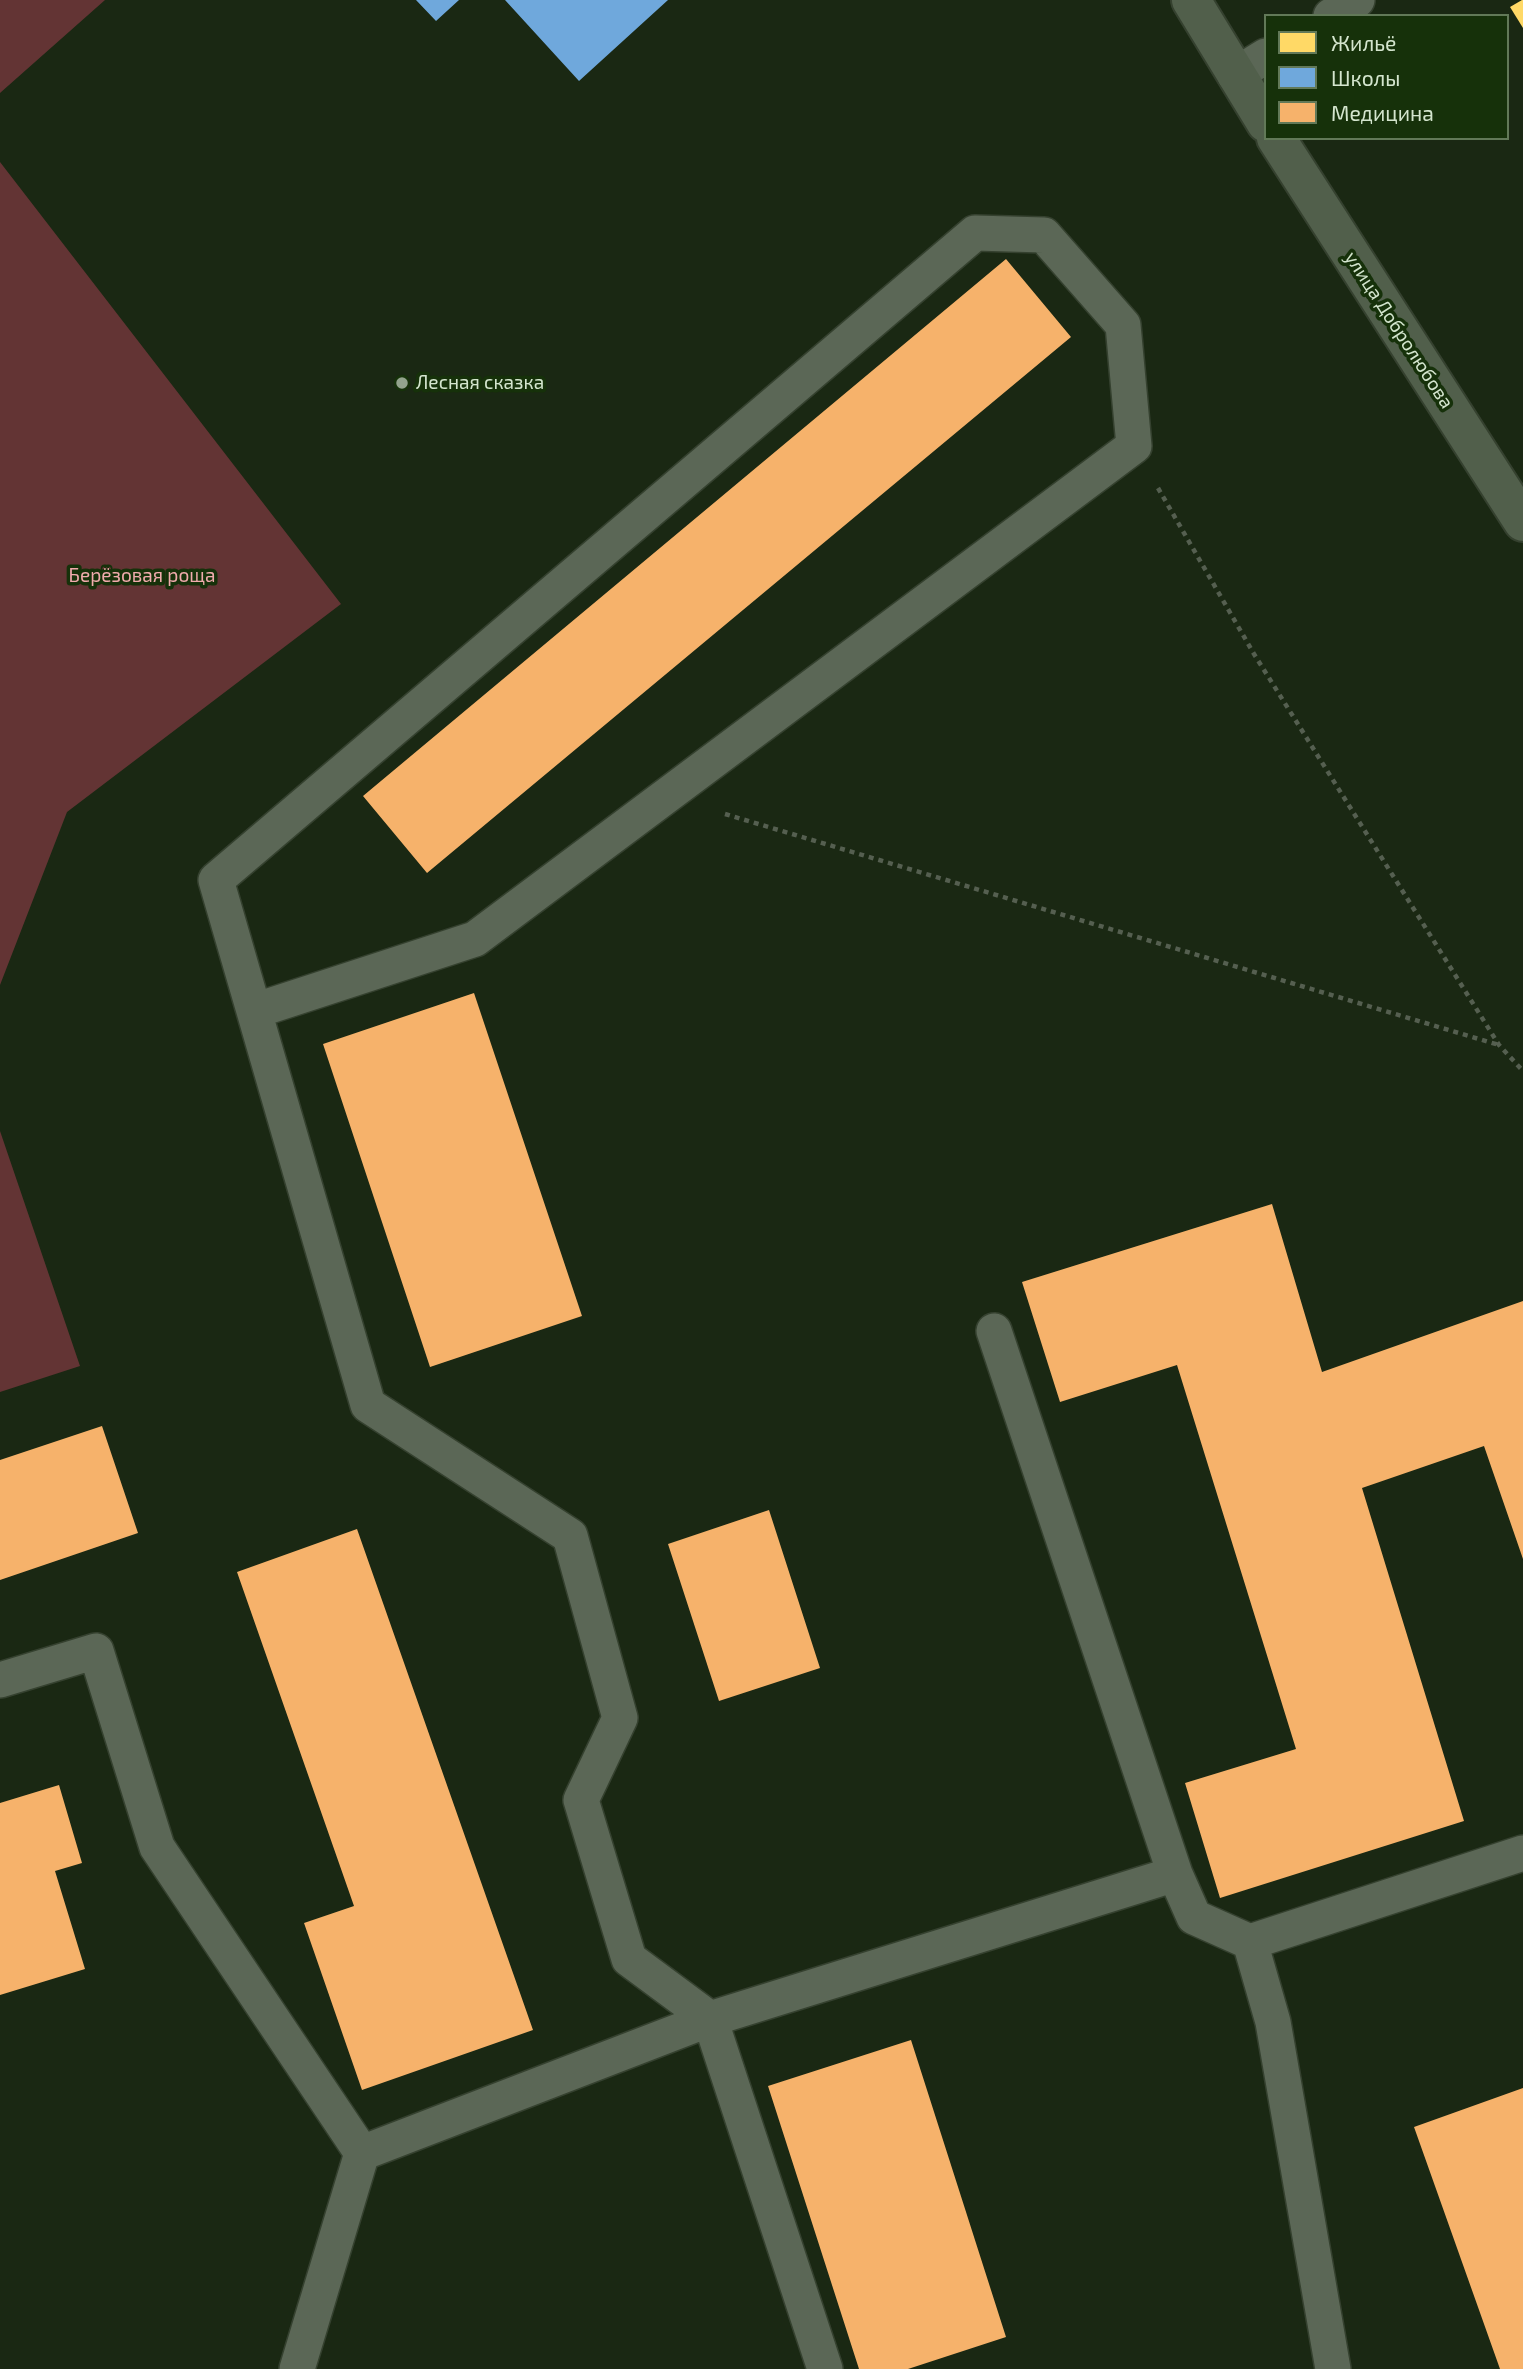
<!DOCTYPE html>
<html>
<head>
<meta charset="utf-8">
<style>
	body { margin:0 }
	#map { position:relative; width:1523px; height:2369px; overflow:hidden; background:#1a2813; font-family:"Exo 2",sans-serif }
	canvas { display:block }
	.legend { position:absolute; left:1264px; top:14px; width:245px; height:126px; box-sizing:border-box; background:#16310a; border:2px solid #627958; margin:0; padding:9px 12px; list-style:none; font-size:21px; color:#d4e5ce }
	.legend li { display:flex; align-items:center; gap:14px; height:35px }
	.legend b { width:35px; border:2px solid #627958 }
</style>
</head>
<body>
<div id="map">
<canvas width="1523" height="2369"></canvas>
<ul class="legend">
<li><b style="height:19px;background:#ffd966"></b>Жильё</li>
<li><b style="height:19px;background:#6fa8dc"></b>Школы</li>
<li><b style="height:19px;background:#f6b26b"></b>Медицина</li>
</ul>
</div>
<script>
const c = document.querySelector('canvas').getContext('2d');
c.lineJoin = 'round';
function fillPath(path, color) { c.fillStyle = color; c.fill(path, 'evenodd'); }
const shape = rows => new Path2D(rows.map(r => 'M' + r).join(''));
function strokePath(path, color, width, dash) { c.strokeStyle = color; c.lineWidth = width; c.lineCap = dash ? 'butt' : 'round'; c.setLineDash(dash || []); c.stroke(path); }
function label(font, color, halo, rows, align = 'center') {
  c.font = font + ' "Exo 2",sans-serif'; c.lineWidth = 7; c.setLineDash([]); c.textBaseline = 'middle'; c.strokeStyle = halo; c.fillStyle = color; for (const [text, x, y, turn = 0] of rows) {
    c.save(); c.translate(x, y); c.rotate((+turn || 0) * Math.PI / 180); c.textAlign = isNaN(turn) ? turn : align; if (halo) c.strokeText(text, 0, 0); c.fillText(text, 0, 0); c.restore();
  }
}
const green = shape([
	[0,0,105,0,0,93],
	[0,162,341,604,67,812,0,985],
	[0,1131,80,1366,0,1392]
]);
const homes = shape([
	[1522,0,1523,0,1523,28,1510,7]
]);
const schools = shape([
	[416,0,459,0,436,21],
	[505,0,668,0,579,81]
]);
const health = shape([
	[1006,259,1071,337,427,873,363,796],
	[474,993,582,1316,430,1367,323,1044],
	[1272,1204,1322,1372,1523,1301,1523,1559,1484,1446,1362,1488,1464,1821,1220,1898,1185,1783,1296,1749,1177,1365,1060,1402,1022,1282],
	[102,1426,138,1533,0,1580,0,1460],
	[769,1510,820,1668,719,1701,668,1544],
	[357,1529,533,2030,362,2090,304,1923,354,1906,237,1572],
	[59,1785,82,1863,55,1871,85,1969,0,1995,0,1803],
	[911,2040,1006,2337,908,2369,859,2369,768,2086],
	[1523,2088,1523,2369,1500,2369,1414,2127]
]);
const path = shape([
	[1158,488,1254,654,1499,1045,1523,1071],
	[725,814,1499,1045]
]);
const lane = shape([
	[1331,16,1357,0],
	[1235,75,1266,56],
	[994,1331,1175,1874,1194,1917,1250,1942,1523,1853],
	[0,1680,96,1651,157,1847,362,2153,710,2019,629,1959,581,1800,620,1718,570,1536,368,1405,254,1011,216,880,975,233,1044,235,1123,325,1134,446,475,939,254,1011],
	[1250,1942,1273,2022,1333,2369],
	[297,2369,362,2153],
	[825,2369,710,2019,1175,1874]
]);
const secondary = shape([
	[1191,0,1266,123],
	[1276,138,1523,522]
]);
const markers = [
	[402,383,7,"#93a38d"]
];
const streetNames = [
	["улица Добролюбова",1399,330,57]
];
const poiNames = [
	["Лесная сказка",416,383]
];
const parkNames = [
	["Берёзовая роща",142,576]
];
fillPath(green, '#633434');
fillPath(homes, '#ffd966');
fillPath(schools, '#6fa8dc');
fillPath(health, '#f6b26b');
strokePath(lane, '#35412f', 38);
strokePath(secondary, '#35412f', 42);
strokePath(path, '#555f50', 4.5, [5, 5]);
strokePath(lane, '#5b6756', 35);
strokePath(secondary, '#515f4b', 38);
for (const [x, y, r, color] of markers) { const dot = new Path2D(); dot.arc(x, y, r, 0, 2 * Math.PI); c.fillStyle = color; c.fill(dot); strokePath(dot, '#16310a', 2.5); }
label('19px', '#d4e5ce', '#16310a', streetNames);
label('19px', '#d4e5ce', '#16310a', poiNames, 'left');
label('19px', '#f1abad', '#16310a', parkNames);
</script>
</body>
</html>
